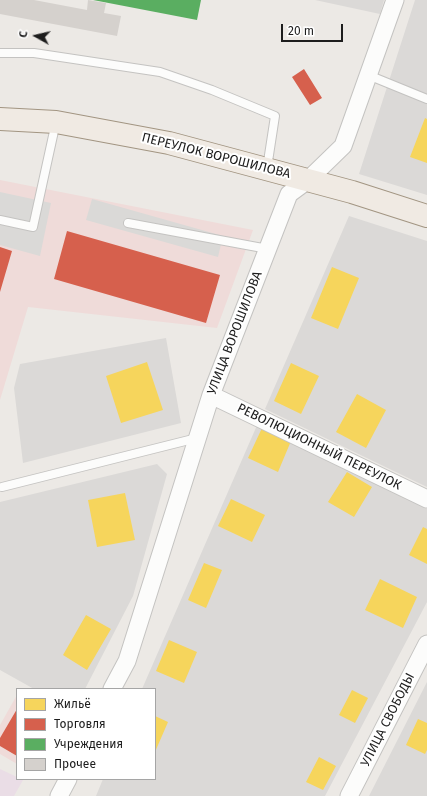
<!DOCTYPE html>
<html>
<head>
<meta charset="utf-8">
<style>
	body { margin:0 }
	#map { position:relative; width:427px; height:796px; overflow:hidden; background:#ece9e5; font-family:"Fira Sans",sans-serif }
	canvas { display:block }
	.legend { position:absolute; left:16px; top:688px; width:140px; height:92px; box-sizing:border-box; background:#fff; border:1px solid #a5a5a5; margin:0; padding:5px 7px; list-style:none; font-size:12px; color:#1d1d1d }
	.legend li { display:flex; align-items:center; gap:8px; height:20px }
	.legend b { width:20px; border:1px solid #a5a5a5 }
	.north { position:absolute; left:16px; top:16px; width:40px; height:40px; -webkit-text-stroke:3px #fff; paint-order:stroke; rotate:278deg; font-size:11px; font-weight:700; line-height:16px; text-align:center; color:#1d1d1d }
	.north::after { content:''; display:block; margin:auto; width:14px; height:18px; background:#1d1d1d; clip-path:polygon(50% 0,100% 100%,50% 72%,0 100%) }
	.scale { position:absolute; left:281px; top:24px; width:62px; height:18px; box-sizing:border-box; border:2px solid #1d1d1d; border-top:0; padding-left:5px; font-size:12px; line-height:14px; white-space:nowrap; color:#1d1d1d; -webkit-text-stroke:3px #fff; paint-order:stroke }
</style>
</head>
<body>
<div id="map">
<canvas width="427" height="796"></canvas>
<ul class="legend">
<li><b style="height:11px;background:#f6d55c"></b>Жильё</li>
<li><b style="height:11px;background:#d6604d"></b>Торговля</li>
<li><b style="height:11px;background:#5aae61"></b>Учреждения</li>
<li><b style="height:11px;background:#d5d1cd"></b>Прочее</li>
</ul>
<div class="north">С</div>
<div class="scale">20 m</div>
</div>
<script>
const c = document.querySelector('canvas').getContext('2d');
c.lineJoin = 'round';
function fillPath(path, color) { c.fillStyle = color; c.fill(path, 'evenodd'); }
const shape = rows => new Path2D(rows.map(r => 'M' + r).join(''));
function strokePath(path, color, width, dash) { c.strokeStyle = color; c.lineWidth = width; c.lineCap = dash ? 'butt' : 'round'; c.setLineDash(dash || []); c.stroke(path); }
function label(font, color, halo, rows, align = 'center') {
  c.font = font + ' "Fira Sans",sans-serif'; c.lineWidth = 4; c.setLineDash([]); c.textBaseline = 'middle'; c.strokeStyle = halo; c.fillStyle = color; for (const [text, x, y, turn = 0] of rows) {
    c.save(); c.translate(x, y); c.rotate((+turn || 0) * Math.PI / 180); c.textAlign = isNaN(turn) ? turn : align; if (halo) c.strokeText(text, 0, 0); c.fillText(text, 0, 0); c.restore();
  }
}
const residential = shape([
	[315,0,384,0,380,14],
	[415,0,427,0,427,195,359,174],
	[349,216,427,241,427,487,265,409],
	[166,338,181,423,23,463,14,388,20,364],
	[258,423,427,509,427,602,325,796,96,796,103,779,155,779,155,689,142,689],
	[157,464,167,474,133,596,85,689,34,689,0,670,0,502],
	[427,682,427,796,369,796]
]);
const commercial = shape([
	[0,180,253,230,217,328,28,307,0,400],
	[17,695,17,764,0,754,0,725]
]);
const industrial = shape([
	[0,769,17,777,17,779,23,780,14,796,0,796]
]);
const parking = shape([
	[0,192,51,203,40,256,0,245],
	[92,199,223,236,218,257,86,220]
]);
const homes = shape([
	[425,118,427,119,427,163,410,157],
	[332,267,359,278,338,329,311,318],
	[147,362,163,410,121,423,106,376],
	[291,363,319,376,301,414,274,401],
	[357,394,386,410,366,448,336,432],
	[262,428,291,441,278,472,248,458],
	[347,472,372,487,354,517,328,502],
	[125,493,135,540,97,547,88,500],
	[231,499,265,515,252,542,218,526],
	[423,527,427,529,427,564,409,555],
	[204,563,222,570,206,608,188,600],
	[380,579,417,597,403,628,365,610],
	[86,615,111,629,87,670,63,655],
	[169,640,197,652,184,683,156,671],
	[352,690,368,698,355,723,339,715],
	[155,716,168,722,155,752],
	[418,719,427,723,427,750,425,754,406,745],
	[319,757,336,766,323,790,306,782]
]);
const shops = shape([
	[304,69,322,98,310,105,292,77],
	[67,231,220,275,206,323,54,279],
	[0,247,12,251,0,292],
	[17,709,17,756,0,746,0,738]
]);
const public = shape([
	[93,0,201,0,197,20]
]);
const building = shape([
	[0,0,34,0,87,10,88,0,106,3,104,13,121,16,117,36,0,14]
]);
const service = shape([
	[0,53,34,53,160,72,212,90,275,116,267,168],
	[368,75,427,99],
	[0,220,33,227,56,122],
	[128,223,268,249],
	[2,487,197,438]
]);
const minor = shape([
	[211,395,427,499],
	[112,689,127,661,211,395,289,194,308,180,343,146,395,0],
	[59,796,68,779],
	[349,796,427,644]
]);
const primary = shape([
	[0,119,56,122,169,143,352,192,427,216]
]);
const streetNames = [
	["ПЕРЕУЛОК ВОРОШИЛОВА",216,156,14],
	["УЛИЦА ВОРОШИЛОВА",235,333,-69],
	["РЕВОЛЮЦИОННЫЙ ПЕРЕУЛОК",319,447,26],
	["УЛИЦА СВОБОДЫ",388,720,-63]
];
fillPath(residential, '#dbd9d7');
fillPath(commercial, '#efdbd9');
fillPath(industrial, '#eadde6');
fillPath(parking, '#dad9d7');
fillPath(homes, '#f6d55c');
fillPath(shops, '#d6604d');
fillPath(public, '#5aae61');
fillPath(building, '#d5d1cd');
strokePath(service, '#c4c3c1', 10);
strokePath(minor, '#c4c3c1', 19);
strokePath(primary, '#a29582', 24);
strokePath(service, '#fcfcfb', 8);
strokePath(minor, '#fcfcfb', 17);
strokePath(primary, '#f0eae3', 22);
label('13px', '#1d1d1d', '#fff', streetNames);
</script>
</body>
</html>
